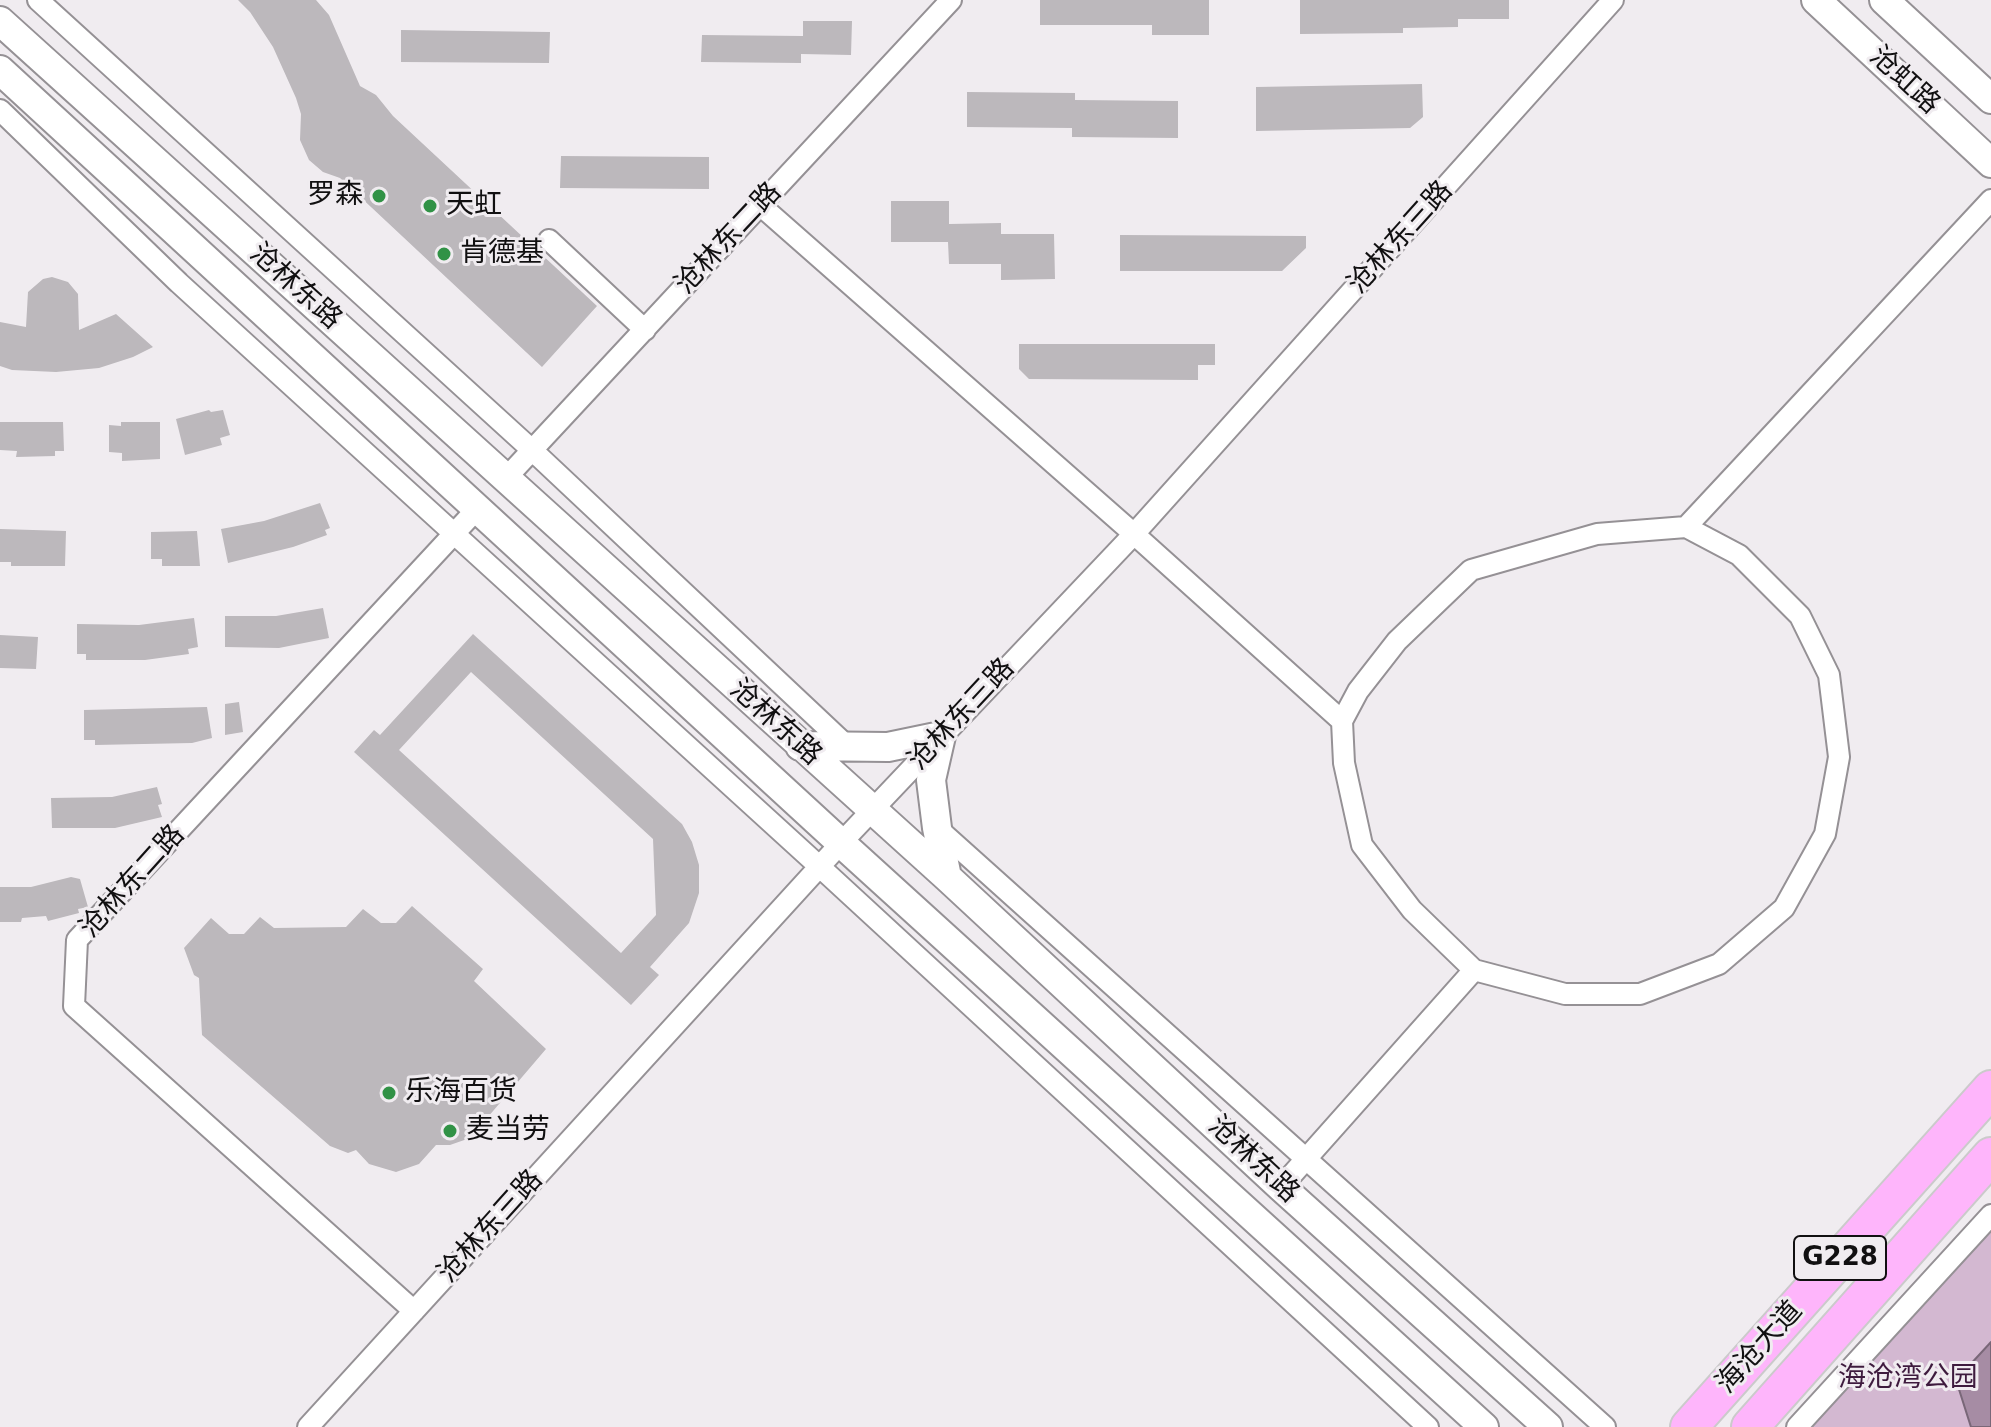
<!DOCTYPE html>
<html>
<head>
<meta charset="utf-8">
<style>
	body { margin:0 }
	canvas { display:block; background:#f0ecf0 }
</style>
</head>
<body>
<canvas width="1991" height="1427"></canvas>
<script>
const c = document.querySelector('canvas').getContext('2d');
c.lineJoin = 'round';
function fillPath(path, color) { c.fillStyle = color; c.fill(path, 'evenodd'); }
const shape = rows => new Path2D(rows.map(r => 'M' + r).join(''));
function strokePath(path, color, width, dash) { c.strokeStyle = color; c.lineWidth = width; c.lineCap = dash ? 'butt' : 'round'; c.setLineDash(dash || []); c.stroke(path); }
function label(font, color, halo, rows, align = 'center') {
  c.font = font + ' "DejaVu Sans","Noto Sans SC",sans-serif'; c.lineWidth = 6; c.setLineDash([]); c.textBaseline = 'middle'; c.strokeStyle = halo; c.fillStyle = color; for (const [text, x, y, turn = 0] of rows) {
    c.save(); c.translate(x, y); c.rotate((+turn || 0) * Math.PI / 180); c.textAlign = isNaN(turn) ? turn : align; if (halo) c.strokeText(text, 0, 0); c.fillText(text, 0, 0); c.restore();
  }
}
const green = shape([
	[1991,1220,1991,1342,1956,1380,1971,1427,1802,1427]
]);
const water = shape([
	[1991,1342,1991,1427,1971,1427,1956,1380,1991,1342]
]);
const building = shape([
	[238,0,316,0,329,15,360,86,376,95,393,116,597,306,542,367,340,178,323,172,309,160,300,140,301,114,296,98,273,47,250,12],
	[1040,0,1209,0,1209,35,1152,35,1152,25,1040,25],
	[1300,0,1509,0,1509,19,1458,19,1458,27,1403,28,1403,33,1300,34],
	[803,21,852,21,851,55,801,54,801,63,701,62,702,35,803,36],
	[401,30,550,32,549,63,401,62],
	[1422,84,1423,117,1410,128,1256,131,1256,87],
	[967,92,1075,93,1075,100,1178,101,1178,138,1072,137,1072,128,967,127],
	[561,156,709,157,709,189,560,188],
	[891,201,949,201,949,224,1001,223,1001,234,1054,234,1055,279,1001,280,1001,264,949,264,948,242,891,242],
	[1120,235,1306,236,1306,248,1282,271,1120,271],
	[52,277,68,282,78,294,79,330,116,314,153,347,133,357,99,368,56,372,12,370,0,366,0,322,26,327,28,292,43,279],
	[1019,344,1215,344,1215,365,1198,365,1198,380,1029,379,1019,369],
	[209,410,211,412,223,410,230,435,220,438,222,445,185,455,176,419],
	[0,422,63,422,64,451,55,451,55,456,16,457,17,451,0,450],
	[121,422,160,422,160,459,122,461,122,453,109,452,109,425,121,426],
	[320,503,330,528,325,530,327,535,293,547,228,563,221,529,264,521],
	[0,529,66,531,65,566,11,566,11,562,0,562],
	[197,531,200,566,162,566,162,559,151,559,151,532],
	[323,608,329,638,279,648,225,647,225,616,276,616],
	[194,618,198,647,188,649,189,654,145,660,86,660,86,654,77,654,77,624,139,625],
	[473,634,682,824,692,842,699,865,699,893,689,923,650,967,659,975,631,1005,354,752,374,730,380,735],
	[471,672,653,839,656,915,621,953,399,750],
	[0,635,38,637,36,669,0,668],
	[239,702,243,732,225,735,225,704],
	[207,707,212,738,192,743,95,745,95,740,84,740,84,710],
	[157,787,162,804,158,805,162,817,115,828,52,828,51,798,112,797],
	[71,877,80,879,88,907,78,909,79,913,48,921,46,916,22,918,21,922,0,922,0,887,31,887],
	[412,906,483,969,474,981,546,1049,470,1138,450,1145,436,1145,419,1164,396,1172,369,1164,356,1150,348,1153,330,1146,202,1035,199,978,194,975,184,948,211,918,229,934,244,934,260,917,274,928,346,927,363,909,381,923,396,923]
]);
const street = shape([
	[38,0,532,450,848,747],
	[0,110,179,283,820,867,1428,1427],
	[760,205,1134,534,1342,721],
	[549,240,645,330],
	[507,477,951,0],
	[1686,527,1739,555,1800,616,1829,675,1839,757,1825,834,1784,908,1719,964,1640,994,1565,994,1474,970,1412,910,1362,845,1344,763,1342,721,1358,691,1397,641,1471,570,1597,534,1686,527],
	[1686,527,1991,200],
	[937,828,1605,1427],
	[1281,1187,1474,970],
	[414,1311,74,1006,77,940,476,510],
	[308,1427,841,843,1134,534,1613,0],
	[1797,1427,1991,1215]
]);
const secondary = shape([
	[1816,0,1991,163],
	[1884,0,1991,99],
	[0,21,947,877,1281,1187,1548,1427],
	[0,70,841,843,1484,1427],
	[800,746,888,747,941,736,931,780,937,828,947,877]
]);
const highway = shape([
	[1689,1427,1991,1089],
	[1750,1427,1991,1156]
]);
const markers = [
	[379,196,8,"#319246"],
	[430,206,8,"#319246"],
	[444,254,8,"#319246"],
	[389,1093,8,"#319246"],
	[450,1131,8,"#319246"]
];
const shields = [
	[1840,1258,92]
];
const shieldNames = [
	["G228",1840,1258]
];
const streetNames = [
	["沧虹路",1904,81,43],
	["沧林东三路",1401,238,-48],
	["沧林东二路",729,239,-47],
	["沧林东路",295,287,42],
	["沧林东三路",962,715,-47],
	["沧林东路",775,723,42],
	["沧林东二路",133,882,-48],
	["沧林东路",1253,1160,43],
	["沧林东三路",491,1227,-48],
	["海沧大道",1760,1348,-48]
];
const poiNames = [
	["罗森",363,196,"right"],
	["天虹",446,206],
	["肯德基",460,254],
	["乐海百货",405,1093],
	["麦当劳",466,1131]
];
const parkNames = [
	["海沧湾公园",1908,1379]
];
fillPath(green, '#d3b8d1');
fillPath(water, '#a68ca4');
strokePath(water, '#796778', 2);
fillPath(building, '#bcb8bc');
strokePath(street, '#959195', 24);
strokePath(secondary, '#959195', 32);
strokePath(highway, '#cbcacb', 40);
strokePath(street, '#fff', 20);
strokePath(secondary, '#fff', 28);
strokePath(highway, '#feb5fb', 36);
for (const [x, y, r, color] of markers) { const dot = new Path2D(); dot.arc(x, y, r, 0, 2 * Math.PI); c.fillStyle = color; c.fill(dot); strokePath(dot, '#f0ecf0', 3); }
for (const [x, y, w] of shields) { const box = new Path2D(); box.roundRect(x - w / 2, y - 22, w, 44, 6); c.fillStyle = '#f0ecf0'; c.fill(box); strokePath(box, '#111011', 2); }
label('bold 26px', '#111011', null, shieldNames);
label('28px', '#111011', '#f0ecf0', streetNames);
label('28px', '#111011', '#f0ecf0', poiNames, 'left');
label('28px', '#3e1b3e', '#f0ecf0', parkNames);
</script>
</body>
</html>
